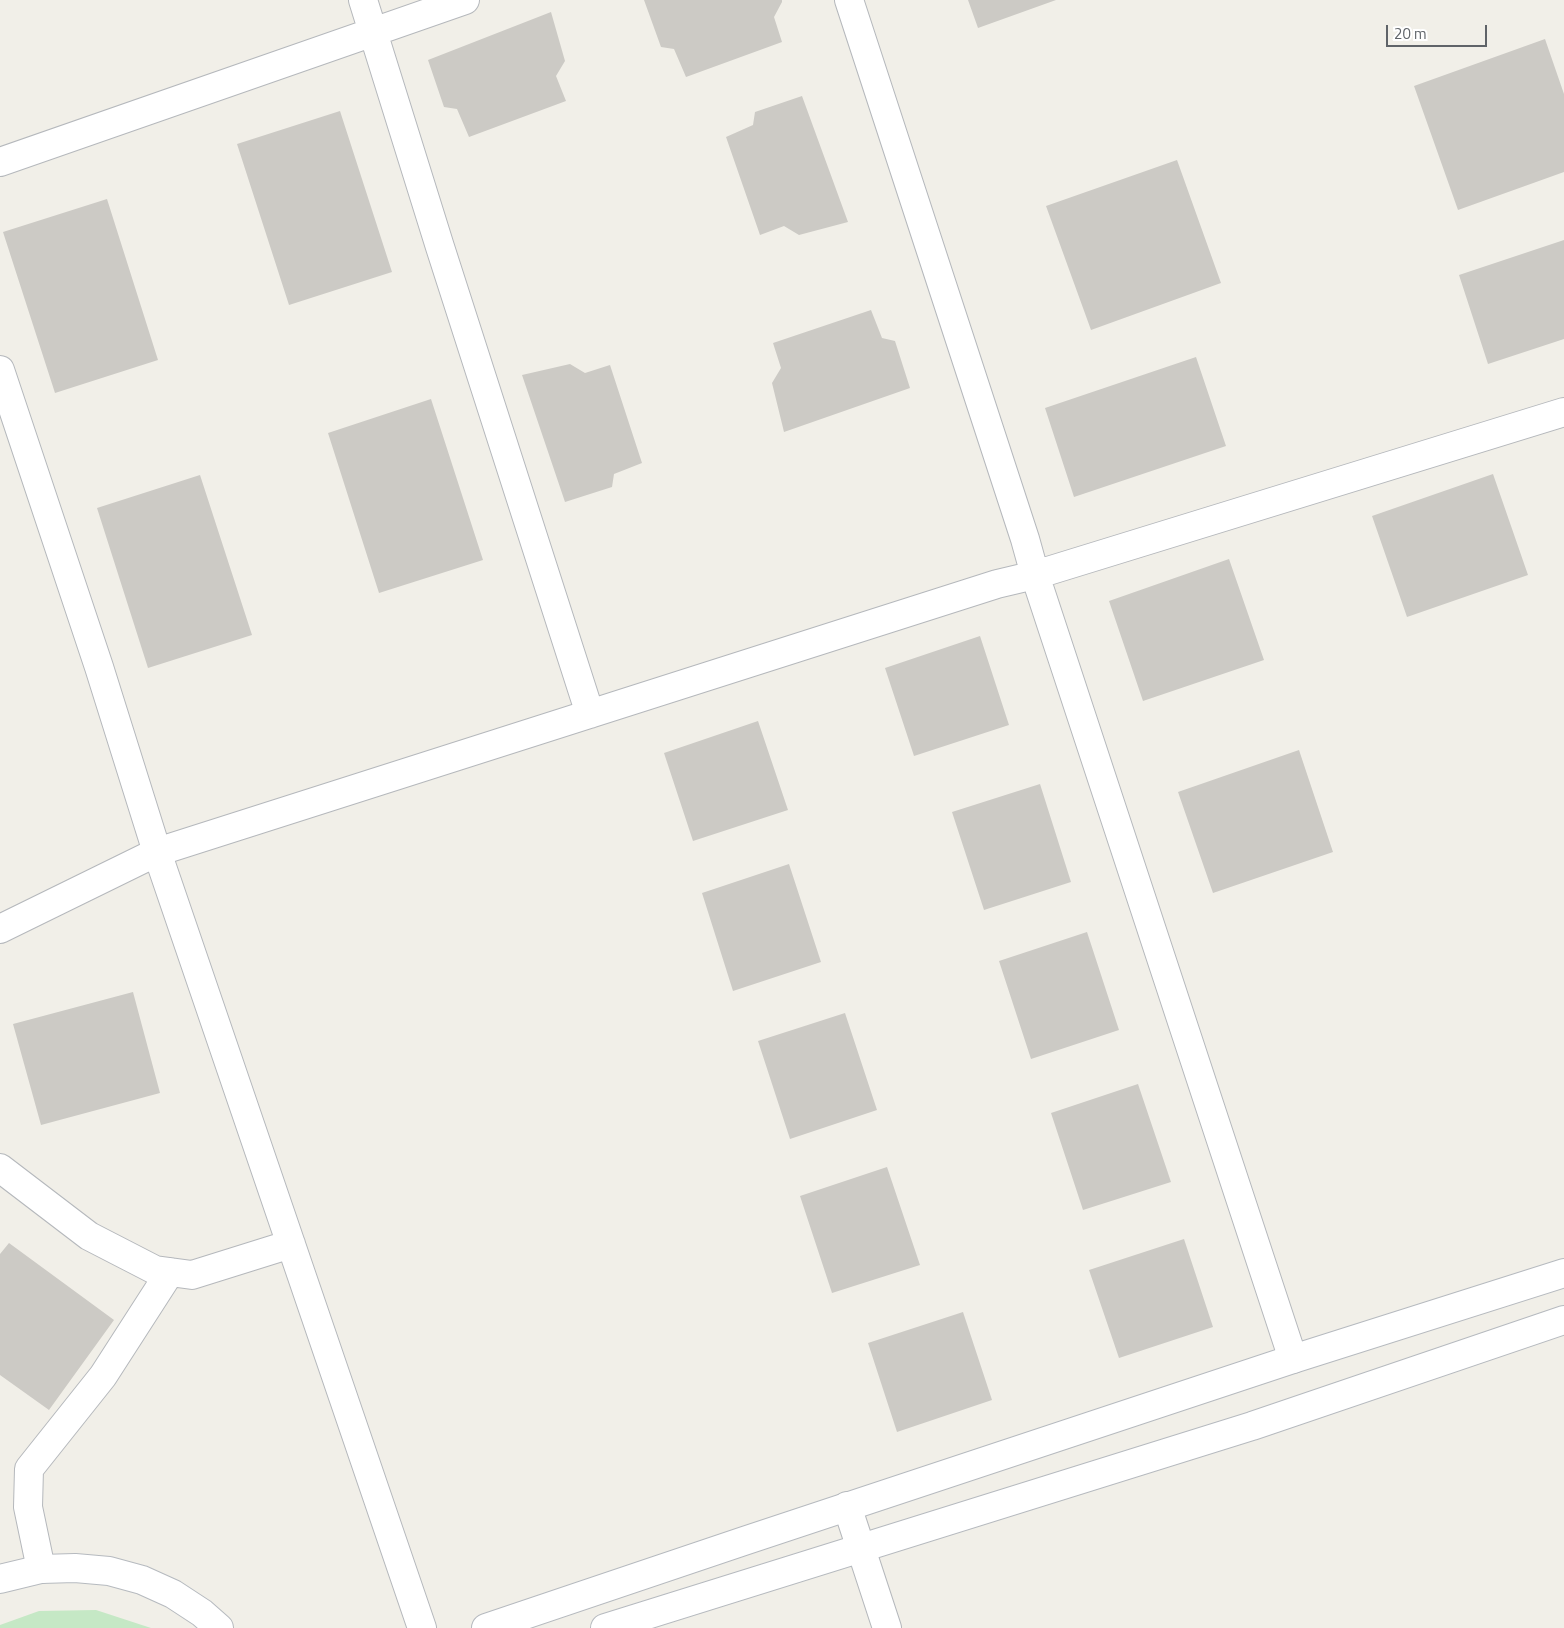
<!DOCTYPE html>
<html>
<head>
<meta charset="utf-8">
<style>
	body { margin:0 }
	#map { position:relative; width:1564px; height:1628px; overflow:hidden; background:#f1efe8; font-family:"Titillium Web",sans-serif }
	canvas { display:block }
	.scale { position:absolute; left:1386px; top:25px; width:101px; height:22px; box-sizing:border-box; border:2px solid #5f6368; border-top:0; padding-left:6px; font-size:15px; line-height:18px; white-space:nowrap; color:#5f6368; -webkit-text-stroke:4px #fff; paint-order:stroke }
</style>
</head>
<body>
<div id="map">
<canvas width="1564" height="1628"></canvas>
<div class="scale">20 m</div>
</div>
<script>
const c = document.querySelector('canvas').getContext('2d');
c.lineJoin = 'round';
function fillPath(path, color) { c.fillStyle = color; c.fill(path, 'evenodd'); }
const shape = rows => new Path2D(rows.map(r => 'M' + r).join(''));
function strokePath(path, color, width, dash) { c.strokeStyle = color; c.lineWidth = width; c.lineCap = dash ? 'butt' : 'round'; c.setLineDash(dash || []); c.stroke(path); }
const green = shape([
	[96,1610,151,1628,0,1628,0,1625,39,1611]
]);
const building = shape([
	[644,0,782,0,782,2,774,17,782,42,686,77,674,49,661,47],
	[968,0,1056,0,978,28],
	[551,12,565,61,556,76,566,101,469,137,457,109,444,107,428,60],
	[1545,39,1564,94,1564,172,1458,210,1414,86],
	[802,96,848,222,799,235,784,226,760,235,726,137,753,125,755,112],
	[340,111,392,272,289,305,237,144],
	[1177,160,1221,283,1091,330,1046,206],
	[107,199,158,360,55,393,3,232],
	[1564,240,1564,339,1488,364,1459,275],
	[871,310,882,338,895,341,910,388,784,432,772,383,781,368,773,343],
	[1196,357,1226,446,1074,497,1045,408],
	[570,364,585,373,610,365,642,463,614,474,612,487,565,502,522,375],
	[431,399,483,560,379,593,328,433],
	[1493,474,1528,575,1407,617,1372,516],
	[200,475,252,635,148,668,97,508],
	[1229,559,1264,660,1143,701,1109,601],
	[980,636,1009,725,914,756,885,668],
	[758,721,788,810,693,841,664,753],
	[1299,750,1333,852,1213,893,1178,792],
	[1040,784,1071,882,984,910,952,812],
	[789,864,821,962,733,991,702,893],
	[1087,932,1119,1030,1031,1059,999,961],
	[133,992,160,1093,41,1125,13,1024],
	[845,1013,877,1110,790,1139,758,1041],
	[1138,1084,1171,1182,1083,1210,1051,1113],
	[887,1167,920,1265,832,1293,800,1196],
	[1184,1239,1213,1327,1119,1358,1089,1270],
	[9,1243,114,1320,49,1410,0,1375,0,1254],
	[963,1312,992,1400,897,1432,868,1343]
]);
const street = shape([
	[363,0,440,247,590,714],
	[849,0,1025,539,1035,575,1293,1359],
	[0,162,465,0],
	[0,370,99,667,157,852,422,1628],
	[0,929,157,852,997,584,1035,575,1564,412],
	[0,1168,89,1236,155,1270,192,1275,291,1244],
	[847,1506,887,1628],
	[41,1569,28,1507,29,1469,103,1376,170,1272]
]);
const secondary = shape([
	[0,1579,41,1569,75,1568,109,1571,142,1580,173,1594,202,1613,219,1628],
	[486,1628,744,1541,1293,1359,1564,1273],
	[605,1628,1252,1426,1564,1320]
]);
fillPath(green, '#c5e8c5');
fillPath(building, '#cccac5');
strokePath(street, '#b5b8bc', 30);
strokePath(secondary, '#b6babf', 30);
strokePath(street, '#fff', 28);
strokePath(secondary, '#fff', 28);
</script>
</body>
</html>
